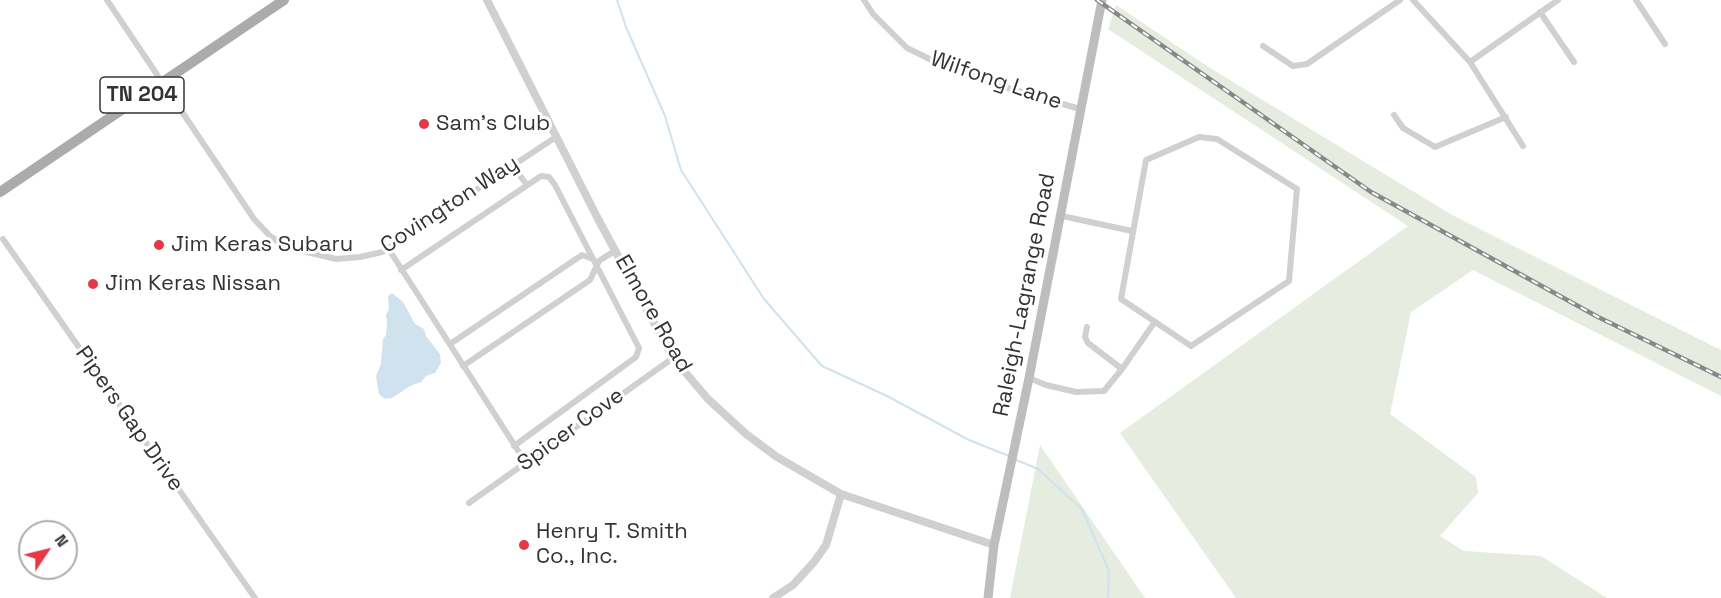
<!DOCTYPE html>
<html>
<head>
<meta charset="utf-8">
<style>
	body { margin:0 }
	#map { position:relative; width:1721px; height:598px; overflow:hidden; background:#fff; font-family:"Space Grotesk",sans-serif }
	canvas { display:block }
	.north { position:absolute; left:18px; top:520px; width:60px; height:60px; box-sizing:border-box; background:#fff; border:2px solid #adadad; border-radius:50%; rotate:55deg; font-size:16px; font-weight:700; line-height:24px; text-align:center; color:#333 }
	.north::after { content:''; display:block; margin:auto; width:21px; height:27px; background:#e63946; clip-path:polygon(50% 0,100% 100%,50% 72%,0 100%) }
</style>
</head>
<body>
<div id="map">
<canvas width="1721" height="598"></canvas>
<div class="north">N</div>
</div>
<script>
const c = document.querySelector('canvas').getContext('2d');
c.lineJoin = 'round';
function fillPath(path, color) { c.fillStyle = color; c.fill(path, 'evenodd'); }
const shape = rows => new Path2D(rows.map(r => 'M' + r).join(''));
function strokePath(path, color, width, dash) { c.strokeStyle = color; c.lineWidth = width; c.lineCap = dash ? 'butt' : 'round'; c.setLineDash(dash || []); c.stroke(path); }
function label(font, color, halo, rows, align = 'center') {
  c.font = font + ' "Space Grotesk",sans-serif'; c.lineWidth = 6; c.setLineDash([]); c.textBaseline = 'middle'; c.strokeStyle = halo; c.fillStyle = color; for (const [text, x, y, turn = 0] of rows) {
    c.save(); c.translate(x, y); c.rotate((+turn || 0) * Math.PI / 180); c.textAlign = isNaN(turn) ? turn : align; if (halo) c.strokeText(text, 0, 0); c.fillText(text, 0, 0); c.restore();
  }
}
const green = shape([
	[1116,5,1210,68,1452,215,1721,350,1721,396,1473,270,1411,312,1390,414,1476,477,1478,493,1440,536,1464,551,1541,556,1607,598,1236,598,1120,433,1408,226,1108,29],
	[1040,445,1145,598,1010,598]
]);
const water = shape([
	[392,293,403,302,415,324,424,329,426,336,440,354,441,363,435,373,426,376,421,382,410,386,392,398,385,399,379,394,376,376,381,364,383,339,386,335,387,323,386,315,389,309,388,296]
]);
const stream = shape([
	[617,0,626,27,665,116,681,170,764,299,822,366,887,396,969,440,1009,456],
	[1014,459,1038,469,1082,509,1109,571,1108,598]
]);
const minor = shape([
	[107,0,254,219,270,236,286,247,336,259,360,257,382,252,556,137],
	[864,0,873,14,907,48,942,65,980,80,1080,109],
	[1413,0,1470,62,1523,146],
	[1636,0,1665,44],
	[1540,12,1574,62],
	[1263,46,1293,66,1307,64,1400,0],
	[1470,62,1558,0],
	[1394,115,1403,128,1435,147,1506,117],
	[1199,137,1217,139,1297,189,1289,281,1191,346,1121,299,1146,160,1199,137],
	[512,165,527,185],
	[1062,216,1132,231],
	[3,239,255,598],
	[388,248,526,463],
	[401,270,541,176,549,177,555,185,639,348,636,357,514,446],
	[1087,327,1085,337,1088,343,1122,369],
	[450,344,582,255,593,259],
	[463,366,590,280,599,261,616,250],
	[1029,378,1046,385,1076,392,1104,391,1122,369,1154,323],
	[469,503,673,358]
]);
const tertiary = shape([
	[487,0,597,217,673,358,708,399,746,434,777,457,841,494,994,545],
	[773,598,793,585,814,562,826,545,841,494]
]);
const secondary = shape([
	[988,598,994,545,1029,378,1102,0]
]);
const primary = shape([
	[0,192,284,0]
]);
const rail = shape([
	[1097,0,1371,192,1598,317,1721,377]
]);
const markers = [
	[424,124,6,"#e63946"],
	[159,245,6,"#e63946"],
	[93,284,6,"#e63946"],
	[524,545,6,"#e63946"]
];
const shields = [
	[142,95,84]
];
const shieldNames = [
	["TN 204",142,95]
];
const streetNames = [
	["Wilfong Lane",996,81,19],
	["Covington Way",450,205,-33],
	["Raleigh-Lagrange Road",1025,295,-79],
	["Elmore Road",653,314,60],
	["Pipers Gap Drive",129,419,55],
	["Spicer Cove",571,430,-36]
];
const poiNames = [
	["Sam's Club",436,124],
	["Jim Keras Subaru",171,245],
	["Jim Keras Nissan",105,284],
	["Henry T. Smith",536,532],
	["Co., Inc.",536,557]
];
fillPath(green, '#e6ecdf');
fillPath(water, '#cfe2ee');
strokePath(stream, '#cfe2ee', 2);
strokePath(minor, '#d0d0d0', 6);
strokePath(tertiary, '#d0d0d0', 8);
strokePath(secondary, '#bdbdbd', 9);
strokePath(primary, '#ababab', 10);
strokePath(rail, '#888', 4.5);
strokePath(rail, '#fff', 2, [7]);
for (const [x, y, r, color] of markers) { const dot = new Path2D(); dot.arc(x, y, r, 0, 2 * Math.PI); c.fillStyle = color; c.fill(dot); strokePath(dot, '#fff', 2); }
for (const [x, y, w] of shields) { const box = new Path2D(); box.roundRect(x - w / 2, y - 18, w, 36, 4.5); c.fillStyle = '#fff'; c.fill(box); strokePath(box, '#333', 1.5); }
label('bold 21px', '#333', null, shieldNames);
label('22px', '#333', '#fff', streetNames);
label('22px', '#333', '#fff', poiNames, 'left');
</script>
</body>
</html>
